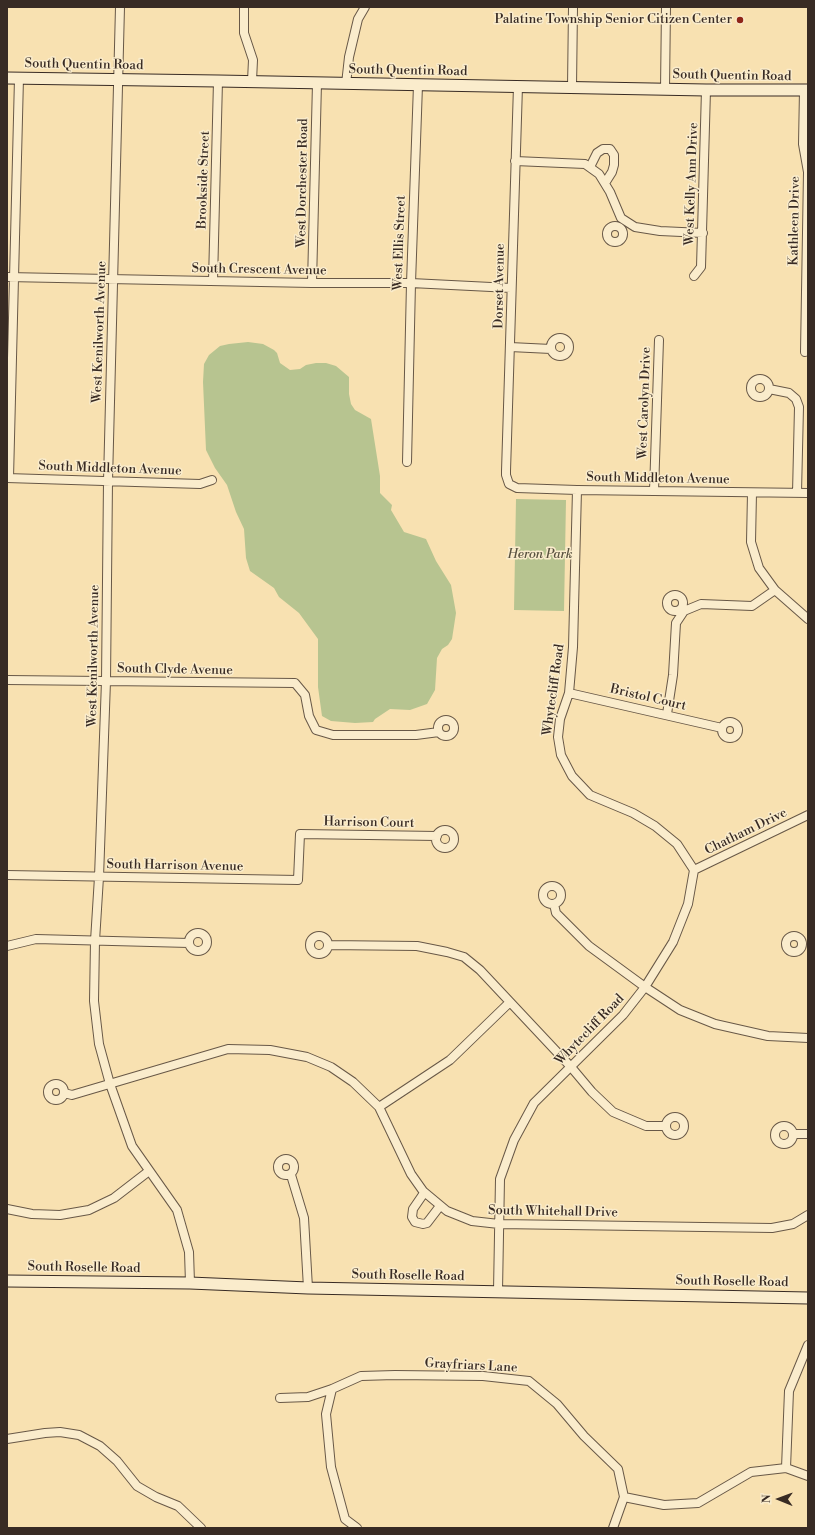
<!DOCTYPE html>
<html>
<head>
<meta charset="utf-8">
<style>
	body { margin:0 }
	#map { position:relative; width:815px; height:1535px; overflow:hidden; background:#f8e1b1; font-family:"Libre Bodoni",serif }
	canvas { display:block }
	.frame { position:absolute; inset:0; border:8px solid #382b24; pointer-events:none }
	.north { position:absolute; left:759px; top:1479px; width:40px; height:40px; -webkit-text-stroke:3px #faeccc; paint-order:stroke; rotate:271deg; font-size:11px; font-weight:700; line-height:16px; text-align:center; color:#382b24 }
	.north::after { content:''; display:block; margin:auto; width:14px; height:18px; background:#382b24; clip-path:polygon(50% 0,100% 100%,50% 72%,0 100%) }
</style>
</head>
<body>
<div id="map">
<canvas width="815" height="1535"></canvas>
<div class="frame"></div>
<div class="north">N</div>
</div>
<script>
const c = document.querySelector('canvas').getContext('2d');
c.lineJoin = 'round';
function fillPath(path, color) { c.fillStyle = color; c.fill(path, 'evenodd'); }
const shape = rows => new Path2D(rows.map(r => 'M' + r).join(''));
function strokePath(path, color, width, dash) { c.strokeStyle = color; c.lineWidth = width; c.lineCap = dash ? 'butt' : 'round'; c.setLineDash(dash || []); c.stroke(path); }
function label(font, color, halo, rows, align = 'center') {
  c.font = font + ' "Libre Bodoni",serif'; c.lineWidth = 3; c.setLineDash([]); c.textBaseline = 'middle'; c.strokeStyle = halo; c.fillStyle = color; for (const [text, x, y, turn = 0] of rows) {
    c.save(); c.translate(x, y); c.rotate((+turn || 0) * Math.PI / 180); c.textAlign = isNaN(turn) ? turn : align; if (halo) c.strokeText(text, 0, 0); c.fillText(text, 0, 0); c.restore();
  }
}
const green = shape([
	[248,342,263,344,274,350,277,353,280,363,290,370,300,369,306,365,316,363,326,363,336,366,349,377,349,394,351,404,355,410,371,419,380,476,380,493,392,505,391,510,404,532,426,539,436,561,451,585,456,613,452,639,448,645,442,649,437,658,435,690,427,704,410,710,390,709,375,719,373,722,355,723,331,721,322,716,318,687,318,639,299,613,279,597,274,588,250,571,246,558,244,529,236,512,227,485,215,468,206,450,203,382,204,364,209,355,220,346,229,344],
	[516,499,566,500,564,611,514,610]
]);
const minor = shape([
	[120,7,108,481,106,681,99,877,95,941,94,1001,99,1044,110,1084,132,1146,177,1210,189,1252,190,1283],
	[244,7,244,33,253,60,252,81],
	[346,84,349,57,358,19,365,7],
	[518,86,506,471,506,475,509,484,517,488,577,490,808,493],
	[572,87,573,7],
	[665,89,666,7],
	[804,90,803,144,808,172,805,352],
	[515,161,585,164,599,174,610,192,621,218,635,227,660,231,703,233],
	[590,167,597,153,603,149,610,149,614,155,614,165,612,172,605,183],
	'607 234a8 8 0 1 1 16 0a8 8 0 1 1-16 0Z',
	[694,276,701,267,706,90],
	[7,277,312,283,411,283,511,288],
	[213,281,218,81],
	[312,283,317,83],
	'551 347a9 9 0 1 1 18 0a9 9 0 1 1-18 0Z',
	[510,347,551,349],
	'751 388a9 9 0 1 1 18 0a9 9 0 1 1-18 0Z',
	[769,389,789,393,796,399,799,407,797,493],
	[407,462,411,283,418,85],
	[7,478,200,484,212,480],
	[9,478,19,78],
	[654,491,659,340],
	[752,493,751,542,759,568,775,590,808,619],
	'667 603a8 8 0 1 1 16 0a8 8 0 1 1-16 0Z',
	[7,680,295,683,305,695,309,716,316,730,333,735,416,735,439,732],
	[569,693,722,728],
	[667,714,673,675,676,623,684,611,701,604,752,606,775,590],
	'438 728a8 8 0 1 1 16 0a8 8 0 1 1-16 0Z',
	'722 730a8 8 0 1 1 16 0a8 8 0 1 1-16 0Z',
	'436 839a9 9 0 1 1 18 0a9 9 0 1 1-18 0Z',
	[694,870,808,815],
	[7,875,298,880,300,834,437,836],
	'543 895a9 9 0 1 1 18 0a9 9 0 1 1-18 0Z',
	[554,904,556,913,589,946,645,987,680,1010,715,1024,768,1036,808,1038],
	'189 942a9 9 0 1 1 18 0a9 9 0 1 1-18 0Z',
	'786 944a8 8 0 1 1 16 0a8 8 0 1 1-16 0Z',
	'310 945a9 9 0 1 1 18 0a9 9 0 1 1-18 0Z',
	[328,945,417,946,447,952,464,957,480,970,571,1067,592,1092,613,1112,646,1126,666,1126],
	[7,946,36,939,189,943],
	'48 1092a8 8 0 1 1 16 0a8 8 0 1 1-16 0Z',
	[64,1093,72,1095,228,1049,270,1050,307,1057,331,1067,353,1082,379,1107,411,1174,423,1191,447,1211,472,1221,499,1224,772,1228,793,1224,808,1215],
	[379,1107,450,1060,510,1002],
	'666 1126a9 9 0 1 1 18 0a9 9 0 1 1-18 0Z',
	'775 1135a9 9 0 1 1 18 0a9 9 0 1 1-18 0Z',
	[793,1134,808,1134],
	'278 1167a8 8 0 1 1 16 0a8 8 0 1 1-16 0Z',
	[291,1175,304,1218,308,1288],
	[424,1193,413,1209,412,1217,415,1222,423,1224,427,1223,440,1206],
	[7,1209,32,1214,60,1215,89,1210,114,1198,149,1171],
	[498,1291,500,1179,514,1140,534,1103,623,1015,645,987,673,942,688,904,694,870,677,844,655,826,633,813,590,795,572,776,561,755,558,737,560,719,569,693,573,647,577,490],
	[332,1389,326,1414,331,1467,345,1519,357,1528],
	[280,1398,308,1397,332,1389,361,1376,395,1375,483,1376,529,1381,557,1404,584,1436,618,1469,624,1497],
	[7,1439,45,1433,60,1432,79,1435,100,1446,117,1461,137,1486,156,1497,178,1506,201,1528],
	[786,1468,789,1391,808,1345],
	[624,1497,664,1505,698,1503,751,1472,786,1468,808,1476],
	[613,1528,624,1497]
]);
const secondary = shape([
	[7,78,218,81,706,90,808,90],
	[7,1281,190,1283,308,1288,808,1298]
]);
const markers = [
	[740,20,4,"#8f2418"]
];
const poiNames = [
	["Palatine Township Senior Citizen Center",732,20]
];
const streetNames = [
	["South Quentin Road",84,65,1],
	["South Quentin Road",408,71,1],
	["South Quentin Road",732,76,1],
	["Brookside Street",204,180,-88],
	["West Dorchester Road",303,183,-89],
	["West Kelly Ann Drive",692,184,-88],
	["Kathleen Drive",795,221,-89],
	["West Ellis Street",400,243,-88],
	["South Crescent Avenue",259,270,1],
	["Dorset Avenue",500,286,-89],
	["West Kenilworth Avenue",100,332,-88],
	["West Carolyn Drive",645,403,-88],
	["South Middleton Avenue",110,469,2],
	["South Middleton Avenue",658,479,1],
	["West Kenilworth Avenue",94,656,-89],
	["South Clyde Avenue",175,670,1],
	["Whytecliff Road",554,690,-82],
	["Bristol Court",648,698,13],
	["Harrison Court",369,823,1],
	["Chatham Drive",746,832,-26],
	["South Harrison Avenue",175,866,1],
	["Whytecliff Road",590,1030,-46],
	["South Whitehall Drive",553,1212,1],
	["South Roselle Road",84,1268,1],
	["South Roselle Road",408,1276,1],
	["South Roselle Road",732,1282,1],
	["Grayfriars Lane",471,1366,3]
];
const parkNames = [
	["Heron Park",540,555]
];
fillPath(green, '#b7c490');
strokePath(minor, '#685847', 10);
strokePath(secondary, '#382b24', 13);
strokePath(minor, '#faeccc', 8);
strokePath(secondary, '#faeccc', 11);
for (const [x, y, r, color] of markers) { const dot = new Path2D(); dot.arc(x, y, r, 0, 2 * Math.PI); c.fillStyle = color; c.fill(dot); strokePath(dot, '#faeccc', 1.5); }
label('13px', '#382b24', '#faeccc', poiNames, 'right');
label('13px', '#382b24', '#faeccc', streetNames);
label('italic 13px', '#58513f', '#faeccc', parkNames);
</script>
</body>
</html>
